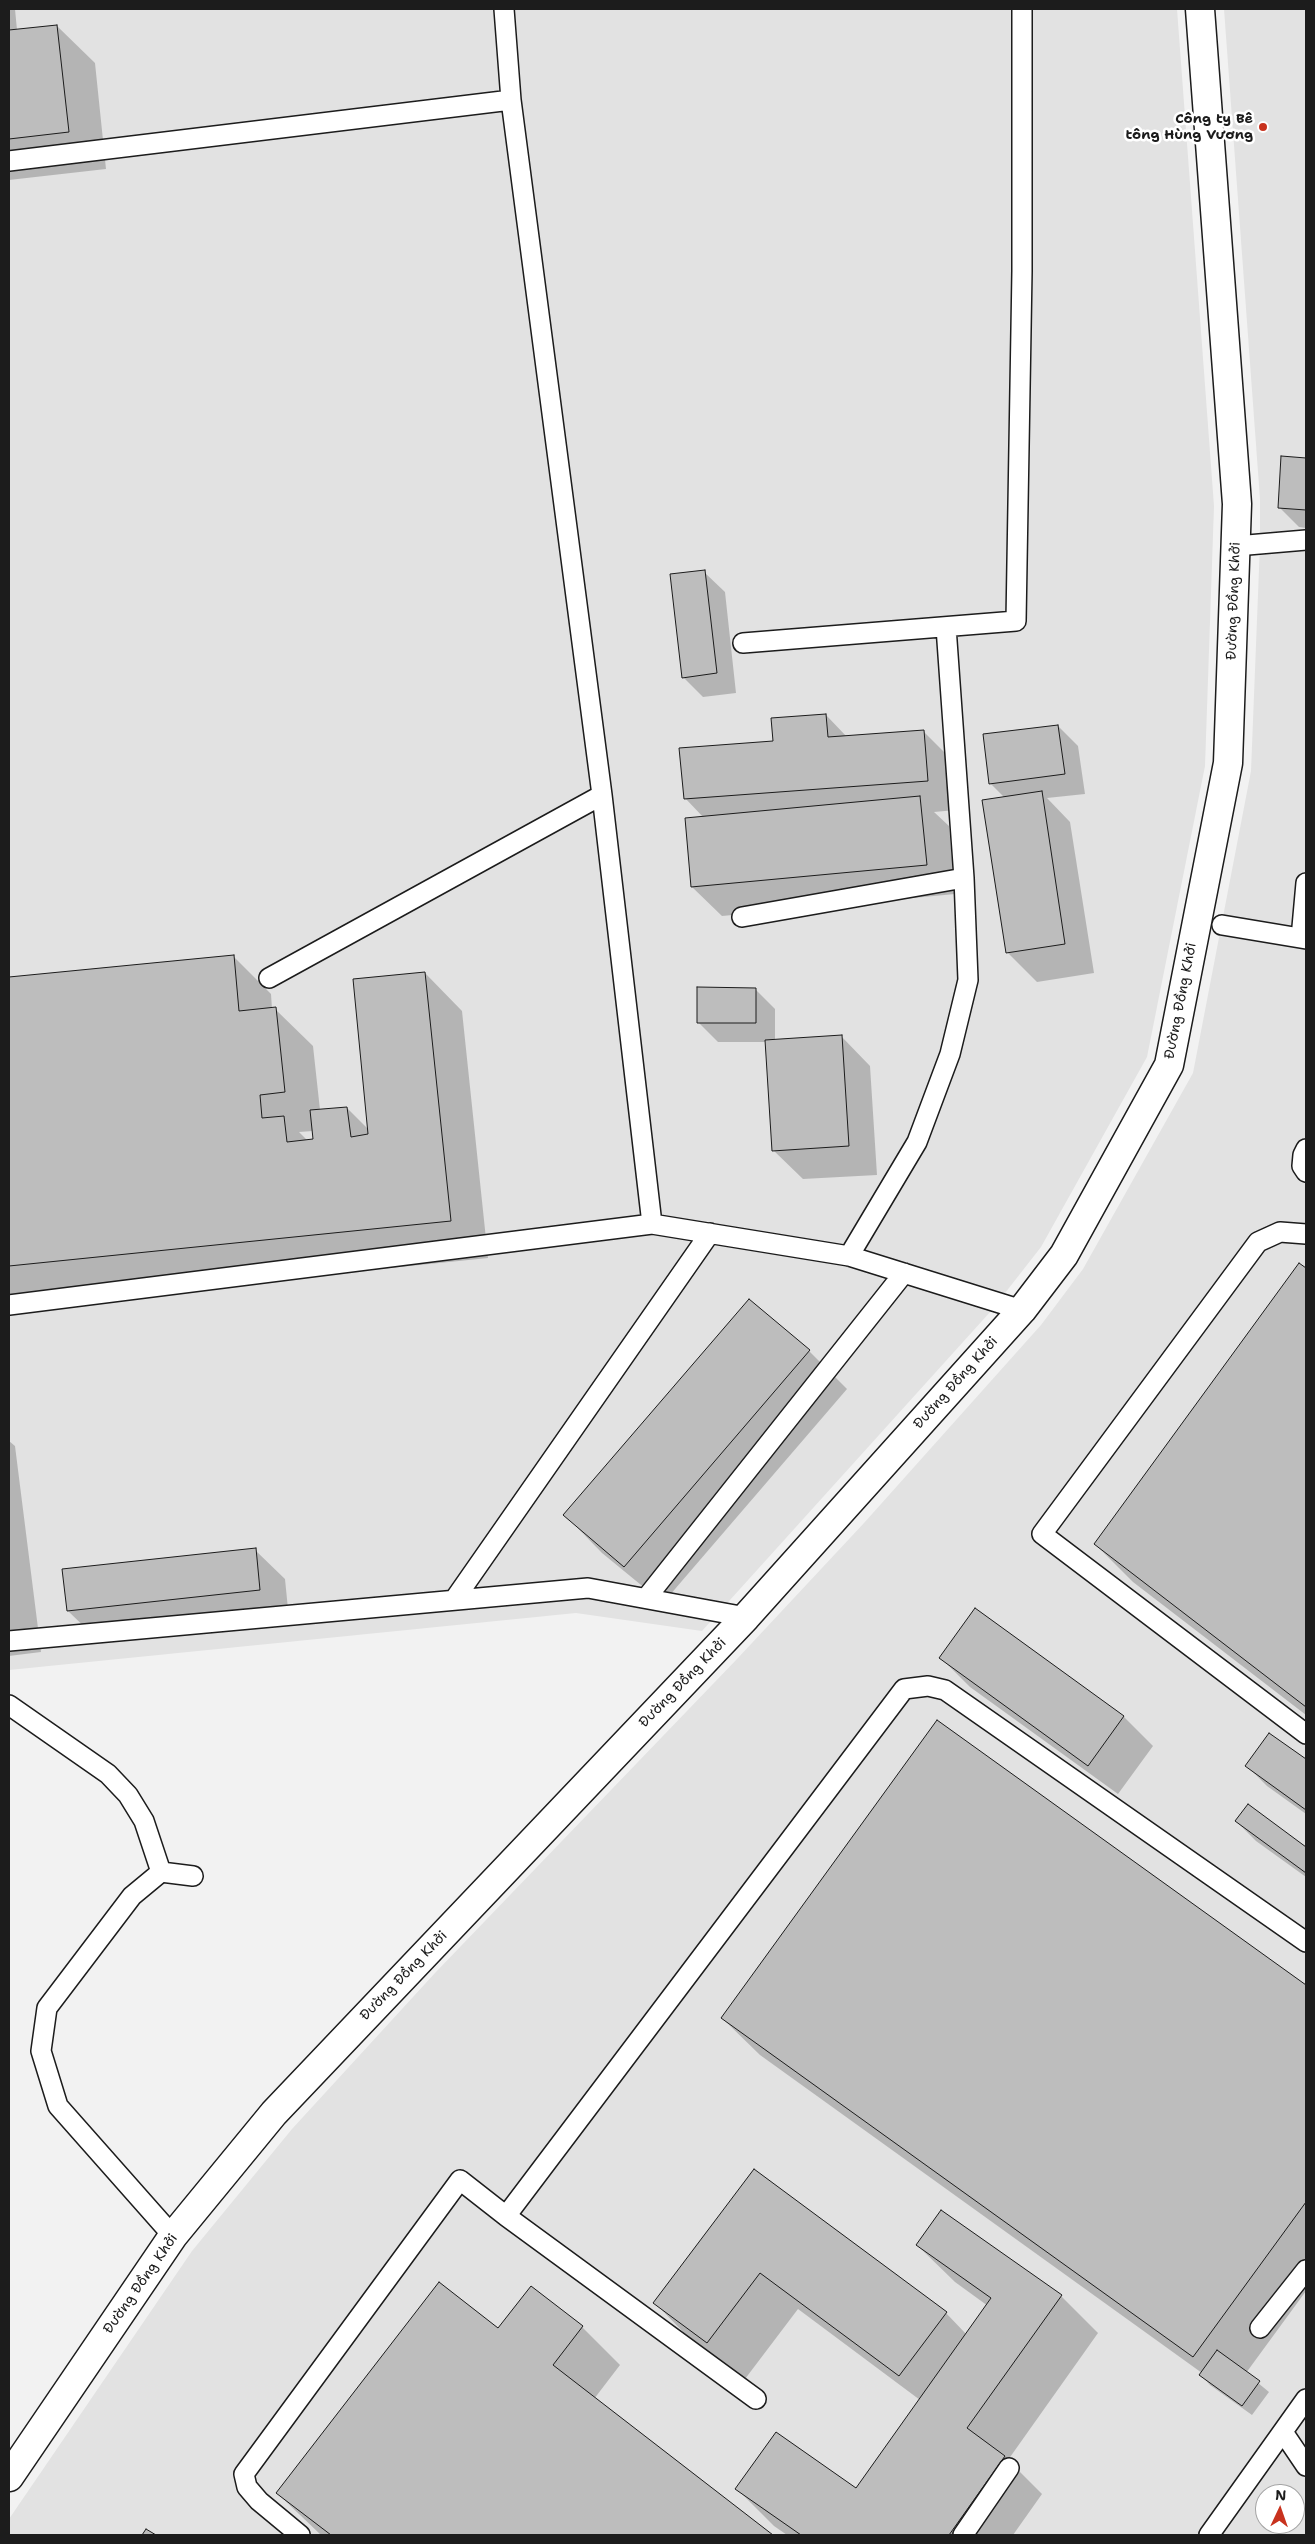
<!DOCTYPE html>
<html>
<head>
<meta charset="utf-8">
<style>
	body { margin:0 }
	#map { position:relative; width:1315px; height:2544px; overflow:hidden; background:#f2f2f2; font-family:"Shantell Sans",sans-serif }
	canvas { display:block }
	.frame { position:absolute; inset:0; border:10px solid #1c1c1c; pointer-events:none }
	.north { position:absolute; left:1255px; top:2484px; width:50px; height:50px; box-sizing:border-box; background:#fff; border:1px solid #a4a4a4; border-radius:50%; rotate:3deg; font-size:14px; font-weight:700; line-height:20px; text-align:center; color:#1c1c1c }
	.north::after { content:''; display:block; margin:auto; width:18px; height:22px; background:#c8321e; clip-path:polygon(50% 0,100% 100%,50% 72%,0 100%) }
</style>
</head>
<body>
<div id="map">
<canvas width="1315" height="2544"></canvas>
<div class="frame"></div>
<div class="north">N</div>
</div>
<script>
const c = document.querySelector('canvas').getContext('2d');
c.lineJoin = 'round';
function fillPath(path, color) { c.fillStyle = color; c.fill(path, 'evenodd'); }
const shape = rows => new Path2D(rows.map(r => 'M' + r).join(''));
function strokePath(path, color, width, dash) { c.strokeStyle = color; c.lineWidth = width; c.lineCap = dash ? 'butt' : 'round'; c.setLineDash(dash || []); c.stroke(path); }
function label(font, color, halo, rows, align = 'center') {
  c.font = font + ' "Shantell Sans",sans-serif'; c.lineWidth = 5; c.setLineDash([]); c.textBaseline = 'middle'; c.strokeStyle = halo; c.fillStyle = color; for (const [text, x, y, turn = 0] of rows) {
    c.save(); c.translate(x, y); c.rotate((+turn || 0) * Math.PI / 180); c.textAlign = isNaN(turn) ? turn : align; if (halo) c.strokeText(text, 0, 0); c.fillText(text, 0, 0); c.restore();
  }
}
const built = shape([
	[9,9,1177,9,1214,506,1205,766,1147,1057,1041,1247,991,1311,702,1631,576,1613,9,1670],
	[1224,9,1306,9,1306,2535,9,2535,9,2519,192,2251,292,2129,435,1973,737,1659,864,1523,1041,1325,1083,1269,1193,1073,1251,771,1260,544,1260,499],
	[1265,2494,1295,2494,1295,2524,1265,2524]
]);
const shadow = shape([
	[9,9,15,9,17,30,57,26,95,63,106,169,9,180],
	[1282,457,1306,459,1306,528,1299,527,1279,507],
	[704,572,725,592,736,693,703,697,683,677],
	[826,715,847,737,923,731,952,760,956,810,934,812,949,826,955,894,722,916,692,887,704,818,685,798,774,742],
	[1058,726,1078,746,1085,794,1047,798,1070,822,1094,973,1037,982,1007,952,1005,798,990,783],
	[233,956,271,994,272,1009,275,1009,313,1046,320,1110,347,1108,369,1130,425,973,462,1011,488,1258,9,1307,9,978],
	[313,1131,314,1140,308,1141,299,1132],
	[755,989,775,1009,775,1040,841,1036,870,1066,877,1175,803,1179,773,1150,767,1042,718,1042,698,1022],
	[1299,1264,1306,1269,1306,1715,1133,1582,1095,1544],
	[749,1300,809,1351,847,1389,663,1603,602,1553,565,1515],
	[9,1441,15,1446,41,1652,9,1656],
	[255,1550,285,1579,289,1619,98,1640,68,1611],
	[975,1610,1124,1717,1153,1746,1118,1794,970,1687,941,1658],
	[937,1721,1306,1987,1306,2291,1246,2373,1269,2392,1252,2415,1210,2385,1201,2375,1202,2373,760,2055,722,2018],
	[1269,1735,1306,1761,1306,1814,1267,1786,1247,1766],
	[1248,1806,1306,1848,1306,1877,1256,1841,1236,1821],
	[754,2170,946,2313,967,2335,988,2306,955,2282,917,2245,1061,2296,1098,2333,1008,2460,1042,2494,1013,2535,787,2535,774,2526,737,2489,857,2489,920,2400,798,2309,745,2379,692,2341,655,2303],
	[531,2288,582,2327,620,2365,594,2399,771,2535,321,2535,277,2493,499,2330]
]);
const building = shape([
	[57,25,69,132,9,139,9,30,57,25],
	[1281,456,1306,458,1306,510,1278,508,1281,456],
	[705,570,717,673,682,678,670,574,705,570],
	[826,714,828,737,924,730,928,781,684,799,679,748,773,741,771,718,826,714],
	[1058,725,1065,774,989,784,983,734,1058,725],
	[1042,791,1065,944,1006,953,982,800,1042,791],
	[920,796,927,865,691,887,685,818,920,796],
	[234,955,239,1011,276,1007,285,1092,260,1095,262,1118,284,1116,287,1142,313,1139,310,1110,347,1107,351,1137,368,1134,353,979,425,972,451,1221,9,1266,9,977,234,955],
	[697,987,756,988,756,1023,697,1023,697,987],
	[842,1035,849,1146,772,1151,765,1040,842,1035],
	[1299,1263,1306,1268,1306,1707,1094,1544,1299,1263],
	[749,1299,810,1350,624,1567,563,1515,749,1299],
	[256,1548,260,1590,67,1611,62,1569,256,1548],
	[975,1608,1124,1716,1088,1766,939,1658,975,1608],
	[937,1720,1306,1985,1306,2202,1193,2357,721,2018,937,1720],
	[1269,1733,1306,1759,1306,1810,1245,1766,1269,1733],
	[1248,1804,1306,1847,1306,1873,1235,1821,1248,1804],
	[754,2169,947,2312,899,2376,760,2273,707,2343,653,2303,754,2169],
	[941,2210,1062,2295,967,2428,1005,2456,949,2535,801,2535,735,2489,776,2432,856,2488,991,2298,916,2245,941,2210],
	[439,2282,498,2328,531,2286,583,2326,553,2365,773,2535,331,2535,276,2493,439,2282],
	[1217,2350,1260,2381,1242,2406,1199,2375,1217,2350],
	[146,2529,156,2535,142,2535,146,2529]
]);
const lane = shape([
	[504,9,511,100,602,795,652,1224],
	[9,161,511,100],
	[1236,546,1306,540],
	[743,643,1016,621,1022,271,1022,9],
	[742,917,964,878],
	[1222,925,1306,939],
	[1301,938,1306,883],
	[269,978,602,795],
	[1306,1149,1303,1155,1302,1166,1306,1172],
	[1306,1234,1280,1232,1258,1242,1042,1534,1306,1734],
	[849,1256,917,1142,950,1054,968,980,964,878,946,627],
	[9,1305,652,1224,849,1256,1022,1310],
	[647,1597,904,1273],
	[454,1600,710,1233],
	[9,1641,588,1588,746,1617],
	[9,1705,108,1774,128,1795,144,1821,161,1872],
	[506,2216,904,1689,928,1686,945,1690,1306,1942],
	[173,2236,58,2106,41,2051,47,2008,132,1896,161,1872,193,1876],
	[1260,2328,1306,2270],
	[1283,2432,1306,2466],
	[300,2535,259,2501,247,2487,244,2474,460,2180,506,2216,756,2399],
	[963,2535,1009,2468],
	[1209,2535,1306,2399]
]);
const secondary = shape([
	[9,2477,173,2236,274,2113,746,1617,1022,1310,1064,1255,1169,1065,1228,763,1237,504,1200,9]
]);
const markers = [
	[1263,127,5,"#c8321e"]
];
const poiNames = [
	["Công ty Bê",1253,119],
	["tông Hùng Vương",1253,135]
];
const streetNames = [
	["Đường Đồng Khởi",1234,601,-88],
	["Đường Đồng Khởi",1181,1001,-79],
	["Đường Đồng Khởi",956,1383,-48],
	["Đường Đồng Khởi",683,1683,-46],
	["Đường Đồng Khởi",404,1976,-46],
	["Đường Đồng Khởi",141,2284,-55]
];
fillPath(built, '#e2e2e2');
fillPath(shadow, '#0003');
fillPath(building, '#bdbdbd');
strokePath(building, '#1c1c1c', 1);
strokePath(lane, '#1c1c1c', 22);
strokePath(secondary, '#1c1c1c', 31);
strokePath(lane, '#fff', 19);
strokePath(secondary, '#fff', 28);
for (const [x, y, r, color] of markers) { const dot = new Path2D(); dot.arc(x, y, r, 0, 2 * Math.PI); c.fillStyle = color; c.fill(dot); strokePath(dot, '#fff', 2); }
label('bold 14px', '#1c1c1c', '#fff', poiNames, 'right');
label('14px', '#1c1c1c', '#fff', streetNames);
</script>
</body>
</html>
